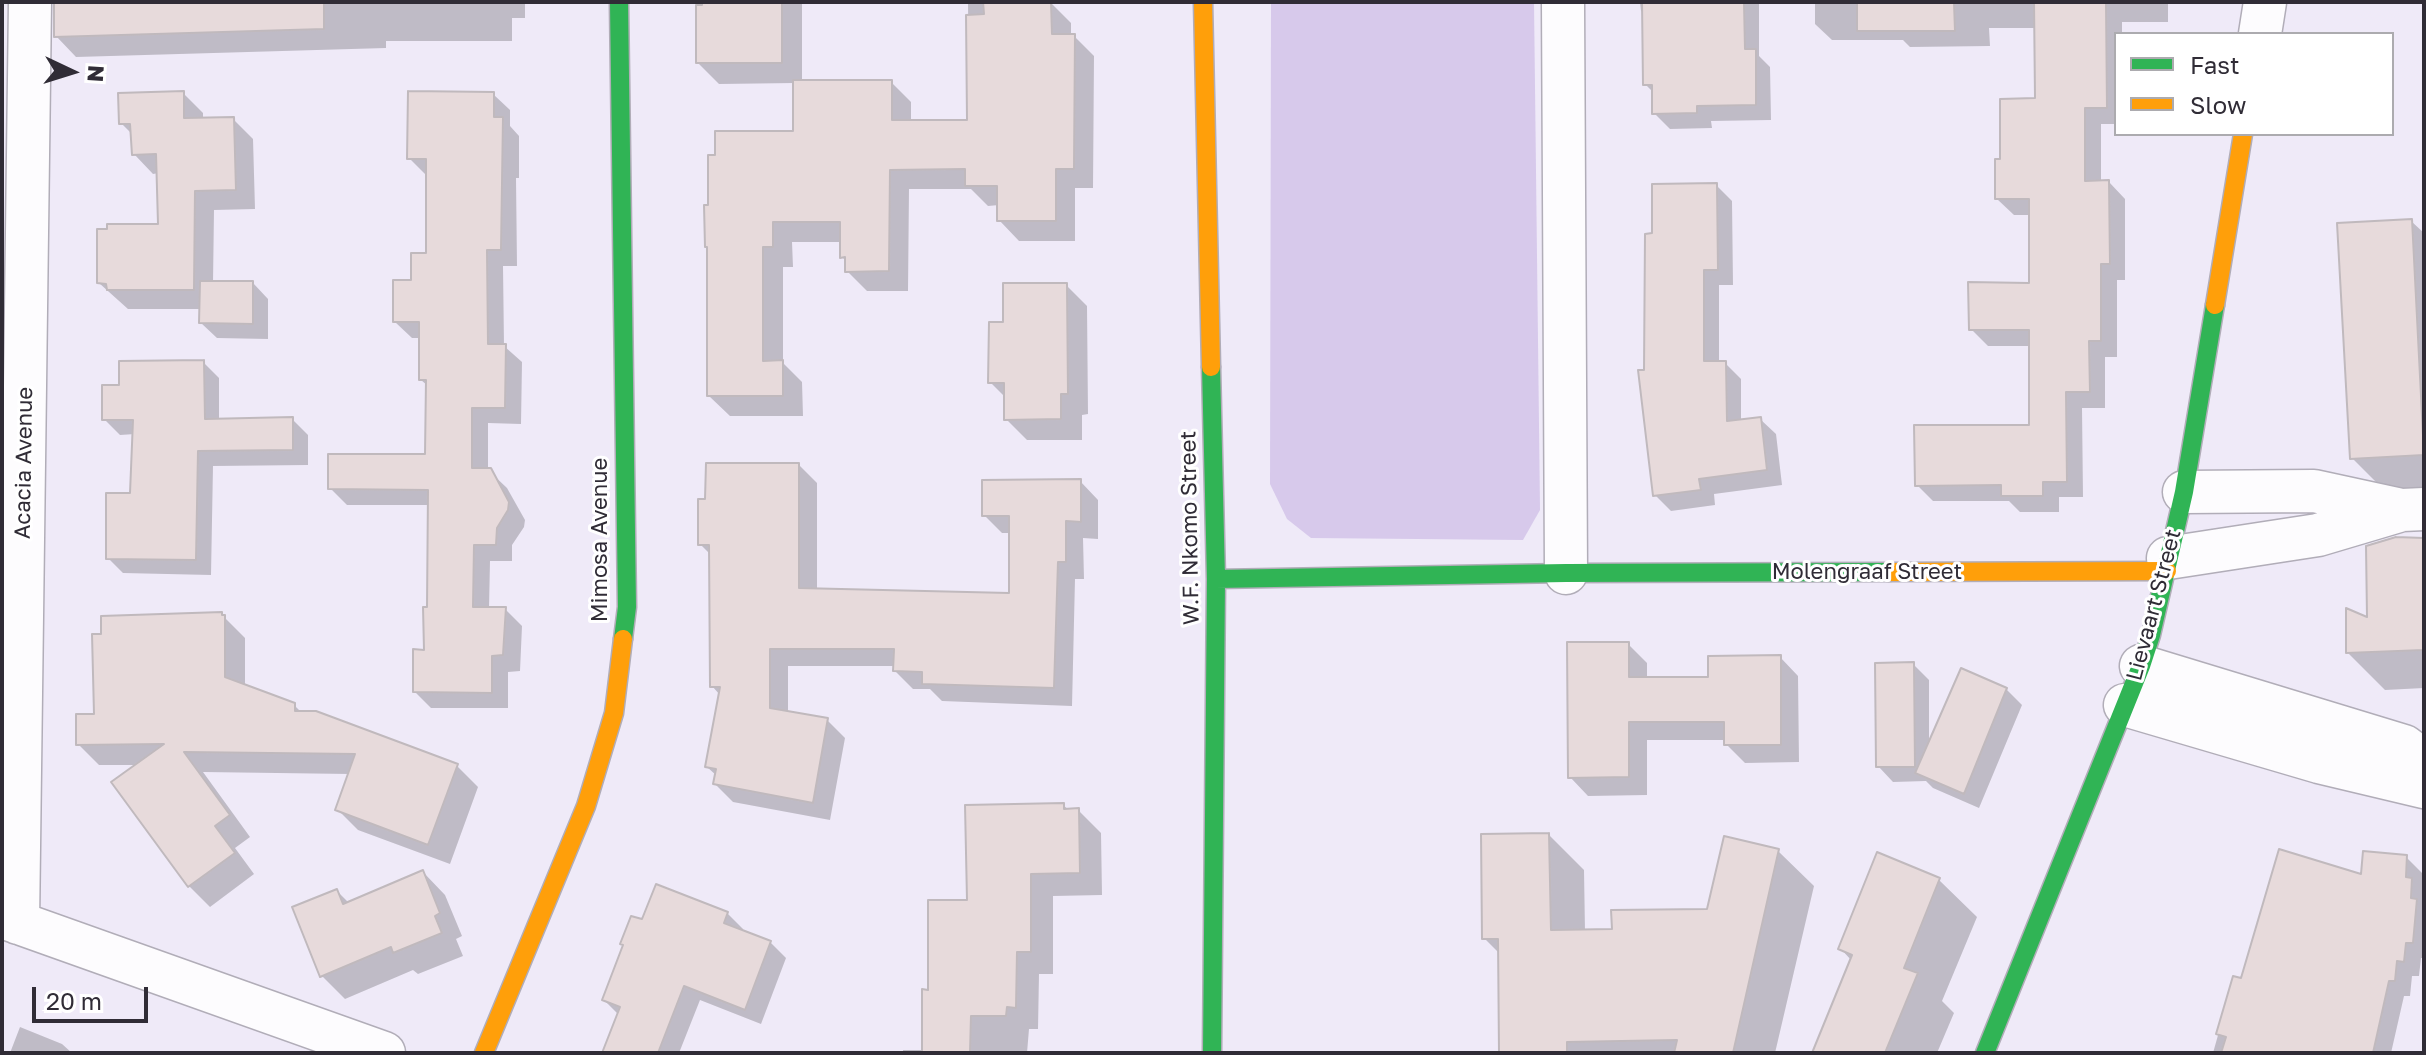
<!DOCTYPE html>
<html>
<head>
<meta charset="utf-8">
<style>
	body { margin:0 }
	#map { position:relative; width:2426px; height:1055px; overflow:hidden; background:#efeaf8; font-family:"Golos Text",sans-serif }
	canvas { display:block }
	.frame { position:absolute; inset:0; border:4px solid #302c36; pointer-events:none }
	.legend { position:absolute; left:2114px; top:32px; width:280px; height:104px; box-sizing:border-box; background:#fff; border:2px solid #acabaf; margin:0; padding:10px 14px; list-style:none; font-size:24px; color:#302c36 }
	.legend li { display:flex; align-items:center; gap:16px; height:40px }
	.legend b { width:40px; border:2px solid #acabaf }
	.north { position:absolute; left:32px; top:32px; width:80px; height:80px; -webkit-text-stroke:6px #fff; paint-order:stroke; rotate:94deg; font-size:22px; font-weight:700; line-height:32px; text-align:center; color:#302c36 }
	.north::after { content:''; display:block; margin:auto; width:28px; height:36px; background:#302c36; clip-path:polygon(50% 0,100% 100%,50% 72%,0 100%) }
	.scale { position:absolute; left:32px; top:987px; width:116px; height:36px; box-sizing:border-box; border:4px solid #302c36; border-top:0; padding-left:10px; font-size:24px; line-height:28px; white-space:nowrap; color:#302c36; -webkit-text-stroke:6px #fff; paint-order:stroke }
</style>
</head>
<body>
<div id="map">
<canvas width="2426" height="1055"></canvas>
<div class="frame"></div>
<ul class="legend">
<li><b style="height:10px;background:#30b455"></b>Fast</li>
<li><b style="height:10px;background:#ff9f0a"></b>Slow</li>
</ul>
<div class="north">N</div>
<div class="scale">20 m</div>
</div>
<script>
const c = document.querySelector('canvas').getContext('2d');
c.lineJoin = 'round';
function fillPath(path, color) { c.fillStyle = color; c.fill(path, 'evenodd'); }
const shape = rows => new Path2D(rows.map(r => 'M' + r).join(''));
function strokePath(path, color, width, dash) { c.strokeStyle = color; c.lineWidth = width; c.lineCap = dash ? 'butt' : 'round'; c.setLineDash(dash || []); c.stroke(path); }
function label(font, color, halo, rows, align = 'center') {
  c.font = font + ' "Golos Text",sans-serif'; c.lineWidth = 6; c.setLineDash([]); c.textBaseline = 'middle'; c.strokeStyle = halo; c.fillStyle = color; for (const [text, x, y, turn = 0] of rows) {
    c.save(); c.translate(x, y); c.rotate((+turn || 0) * Math.PI / 180); c.textAlign = isNaN(turn) ? turn : align; if (halo) c.strokeText(text, 0, 0); c.fillText(text, 0, 0); c.restore();
  }
}
const green = shape([
	[1271,2,1534,2,1540,510,1523,540,1311,538,1287,519,1270,484]
]);
const shadow = shape([
	[54,2,525,2,525,18,512,18,512,41,386,41,386,48,76,57,56,36],
	[704,2,802,2,802,82,891,82,911,102,911,122,969,122,968,2,1050,2,1071,23,1071,36,1074,36,1094,56,1093,188,1075,188,1075,241,1019,241,999,220,999,205,988,206,971,189,909,189,908,291,867,291,847,271,847,262,842,257,842,242,792,242,793,267,783,267,783,363,802,382,803,416,730,416,709,396,795,133,795,83,719,84,698,63],
	[1640,2,1759,2,1759,56,1770,67,1771,120,1711,121,1712,128,1670,129,1654,113,1654,93,1645,84,1644,14,1641,11],
	[1815,2,2168,2,2168,22,2122,22,2122,34,2116,34,2116,124,2101,124,2101,182,2109,182,2125,199,2125,280,2117,280,2117,357,2105,357,2105,408,2082,408,2083,497,2059,497,2059,512,2020,512,2009,501,1933,501,1917,485,2031,427,2031,346,1988,346,1971,329,2031,285,2031,215,2014,215,1997,199,2037,100,2036,28,1989,28,1990,46,1910,47,1903,40,1832,40,1815,24],
	[183,93,203,113,203,120,233,119,253,139,255,209,214,210,213,283,253,283,268,299,268,339,217,338,201,323,201,309,128,309,99,283,160,226,159,173,153,174,134,154,133,135,121,123],
	[493,94,510,110,510,126,519,136,519,178,516,178,517,266,503,266,504,346,522,362,521,424,488,423,488,470,507,488,525,520,524,527,512,545,512,561,490,561,489,609,505,609,522,626,520,671,508,672,508,708,431,708,415,692,426,652,429,609,430,505,347,505,330,488,427,456,428,386,421,380,421,338,412,338,395,322,428,255,426,175,409,158],
	[1716,185,1732,201,1733,285,1719,285,1719,363,1725,363,1741,379,1741,421,1760,419,1776,434,1782,485,1714,494,1715,505,1671,511,1655,495,1646,372,1654,235],
	[2411,221,2424,233,2424,494,2390,496,2352,458],
	[1066,285,1087,306,1088,414,1082,415,1082,440,1027,440,1006,419,1006,398,990,382,1006,324],
	[203,362,219,378,219,421,292,419,308,435,308,465,213,466,211,575,123,573,108,558,132,495,135,434,120,435,104,419,121,387],
	[799,465,817,483,817,590,1011,595,1011,533,1002,533,984,515,1080,481,1098,500,1098,539,1083,538,1084,579,1075,579,1072,706,942,701,930,689,913,689,895,671,895,666,788,666,788,713,827,720,845,738,830,820,733,802,715,784,717,776,707,767,720,695,712,686,711,555,700,544],
	[2424,540,2424,688,2385,690,2348,653],
	[221,614,245,638,245,687,294,705,302,713,457,766,478,787,450,864,358,830,337,809,350,774,203,772,250,837,235,848,254,874,210,907,189,886,114,783,139,765,99,765,78,744,96,716],
	[1628,644,1647,663,1647,679,1710,679,1780,657,1798,676,1799,762,1745,763,1726,744,1726,740,1647,740,1647,795,1588,796,1570,777],
	[1913,664,1929,680,1929,745,2006,689,2022,705,1979,808,1933,788,1926,781,1893,782,1878,766],
	[1063,805,1069,810,1078,810,1101,833,1102,895,1053,896,1053,974,1039,974,1038,1029,1029,1029,1027,1053,903,1053,903,1050,924,1050,930,992,969,902],
	[1549,835,1584,870,1585,932,1614,931,1709,911,1778,851,1814,886,1775,1053,1501,1053,1500,954,1484,938],
	[2406,857,2422,873,2424,958,2421,958,2419,976,2412,976,2410,996,2404,996,2391,1053,2213,1053,2234,978,2242,981,2363,876],
	[423,872,445,895,462,936,456,939,463,956,418,974,413,970,345,999,322,976,337,891,349,903],
	[1939,880,1977,917,1942,1001,1954,1013,1937,1053,1814,1053,1852,961,1840,948],
	[727,913,743,929,742,932,770,942,786,958,761,1024,700,1000,679,1053,604,1053,619,1015,604,1000,643,922],
	[20,1027,62,1044,72,1053,10,1053]
]);
const building = shape([
	[54,2,324,2,324,29,54,37,54,2],
	[702,2,782,2,782,63,696,63,696,5,702,5,702,2],
	[983,2,1051,2,1052,34,1075,34,1074,169,1056,169,1056,221,997,221,997,186,965,186,965,169,890,170,889,271,845,272,845,257,840,258,840,222,773,222,773,247,763,247,763,361,783,360,783,396,707,396,707,247,705,247,704,205,708,205,708,155,715,155,715,131,793,131,793,80,892,80,892,120,967,120,966,15,984,14,983,2],
	[1642,2,1744,2,1745,49,1756,49,1756,105,1697,106,1697,113,1652,114,1652,85,1643,85,1642,2],
	[1857,2,1954,2,1955,31,1857,31,1857,2],
	[2034,2,2106,2,2107,108,2085,108,2085,181,2109,180,2110,264,2101,264,2101,341,2089,341,2090,392,2066,392,2067,482,2043,482,2043,496,2001,496,2001,485,1915,486,1914,425,2029,425,2029,330,1969,330,1968,282,2029,283,2029,199,1995,199,1995,159,2000,159,2000,99,2035,98,2034,2],
	[184,91,184,118,234,117,236,190,195,191,194,290,107,290,106,284,97,283,97,229,107,229,107,224,158,224,156,154,132,155,130,124,119,124,118,93,184,91],
	[408,91,494,92,494,117,503,117,501,250,487,250,488,344,506,344,505,408,472,408,472,468,491,468,509,502,508,510,497,528,496,545,474,545,473,607,506,607,503,655,492,656,492,693,413,692,413,649,424,650,423,607,427,607,428,490,328,489,328,454,425,454,426,380,419,380,419,322,393,322,393,280,411,280,411,253,426,253,426,159,407,159,408,91],
	[1717,183,1718,270,1704,270,1704,361,1726,361,1727,421,1761,417,1767,470,1699,479,1701,490,1653,496,1638,370,1644,370,1645,234,1652,233,1652,184,1717,183],
	[2412,219,2424,455,2350,459,2337,223,2412,219],
	[200,281,253,281,253,324,199,323,200,281],
	[1003,283,1067,283,1068,394,1061,394,1061,419,1004,420,1004,383,988,383,989,322,1003,322,1003,283],
	[204,360,205,419,293,417,293,450,198,451,196,560,106,559,106,493,130,493,133,420,102,420,102,385,119,385,119,361,204,360],
	[706,463,799,463,799,588,1009,593,1009,516,982,516,982,480,1081,479,1081,522,1066,521,1066,562,1058,562,1054,688,922,684,922,672,893,671,894,649,770,649,770,708,828,718,813,803,713,784,716,769,705,767,720,687,710,687,709,545,698,545,698,499,705,499,706,463],
	[2396,537,2424,538,2424,650,2346,653,2346,608,2367,617,2366,546,2396,537],
	[222,612,222,615,225,615,225,677,295,703,295,711,316,711,458,764,428,845,335,810,355,754,184,752,230,815,215,826,235,853,188,887,111,782,164,744,76,745,76,714,94,714,92,634,101,634,101,616,222,612],
	[1567,642,1629,642,1629,677,1708,677,1708,656,1781,655,1781,745,1724,745,1724,722,1629,722,1629,777,1568,778,1567,642],
	[1914,662,1915,767,1876,767,1875,663,1914,662],
	[1961,668,2007,688,1964,794,1915,773,1961,668],
	[1064,803,1064,809,1079,808,1080,873,1031,874,1031,952,1017,952,1016,1008,1007,1007,1006,1016,971,1016,970,1053,922,1053,922,989,928,990,928,900,967,900,965,805,1064,803],
	[1549,833,1551,930,1612,929,1611,910,1707,909,1724,836,1779,849,1733,1053,1674,1053,1677,1040,1567,1042,1567,1053,1499,1053,1498,939,1482,939,1481,834,1549,833],
	[2279,849,2361,874,2363,851,2407,855,2406,877,2412,878,2411,898,2417,899,2413,943,2406,943,2404,962,2397,961,2395,981,2389,981,2373,1053,2221,1053,2226,1037,2216,1034,2233,976,2241,978,2279,849],
	[1877,852,1940,878,1904,968,1918,973,1885,1053,1812,1053,1852,955,1838,949,1877,852],
	[423,870,440,913,435,916,442,933,393,953,391,947,320,977,292,907,337,889,343,904,423,870],
	[656,884,728,912,724,923,771,941,745,1010,684,986,658,1053,602,1053,620,1007,602,1000,623,945,620,944,631,916,642,919,656,884]
]);
const street = shape([
	[1563,2,1566,573],
	[2260,34,2265,2],
	[2184,492,2314,491,2397,509],
	[2168,558,2318,535,2402,510,2424,509],
	[2141,666,2404,746,2424,761],
	[2125,705,2319,762,2424,787],
	[2,917,384,1053],
	[18,923,30,2]
]);
const fast = shape([
	[619,2,627,607,623,639],
	[1211,367,1216,579,1212,1053],
	[1216,579,1566,573,1889,572],
	[1985,1053,2141,666,2151,635,2184,492,2215,305]
]);
const slow = shape([
	[1203,2,1211,367],
	[2215,305,2243,134],
	[1889,572,2167,571],
	[484,1053,586,806,614,713,623,639]
]);
const streetNames = [
	["Acacia Avenue",24,463,-89],
	["W.F. Nkomo Street",1190,528,-91],
	["Mimosa Avenue",600,540,-90],
	["Molengraaf Street",1867,572],
	["Lievaart Street",2154,605,-75]
];
fillPath(green, '#d7c9eb');
fillPath(shadow, '#0003');
fillPath(building, '#e7dadb');
strokePath(building, '#c0b9bd', 2);
strokePath(street, '#b1adb8', 45);
strokePath(fast, '#b1adb8', 21);
strokePath(slow, '#b1adb8', 21);
strokePath(street, '#fdfcfe', 42);
strokePath(fast, '#30b455', 18);
strokePath(slow, '#ff9f0a', 18);
label('22px', '#302c36', '#fff', streetNames);
</script>
</body>
</html>
